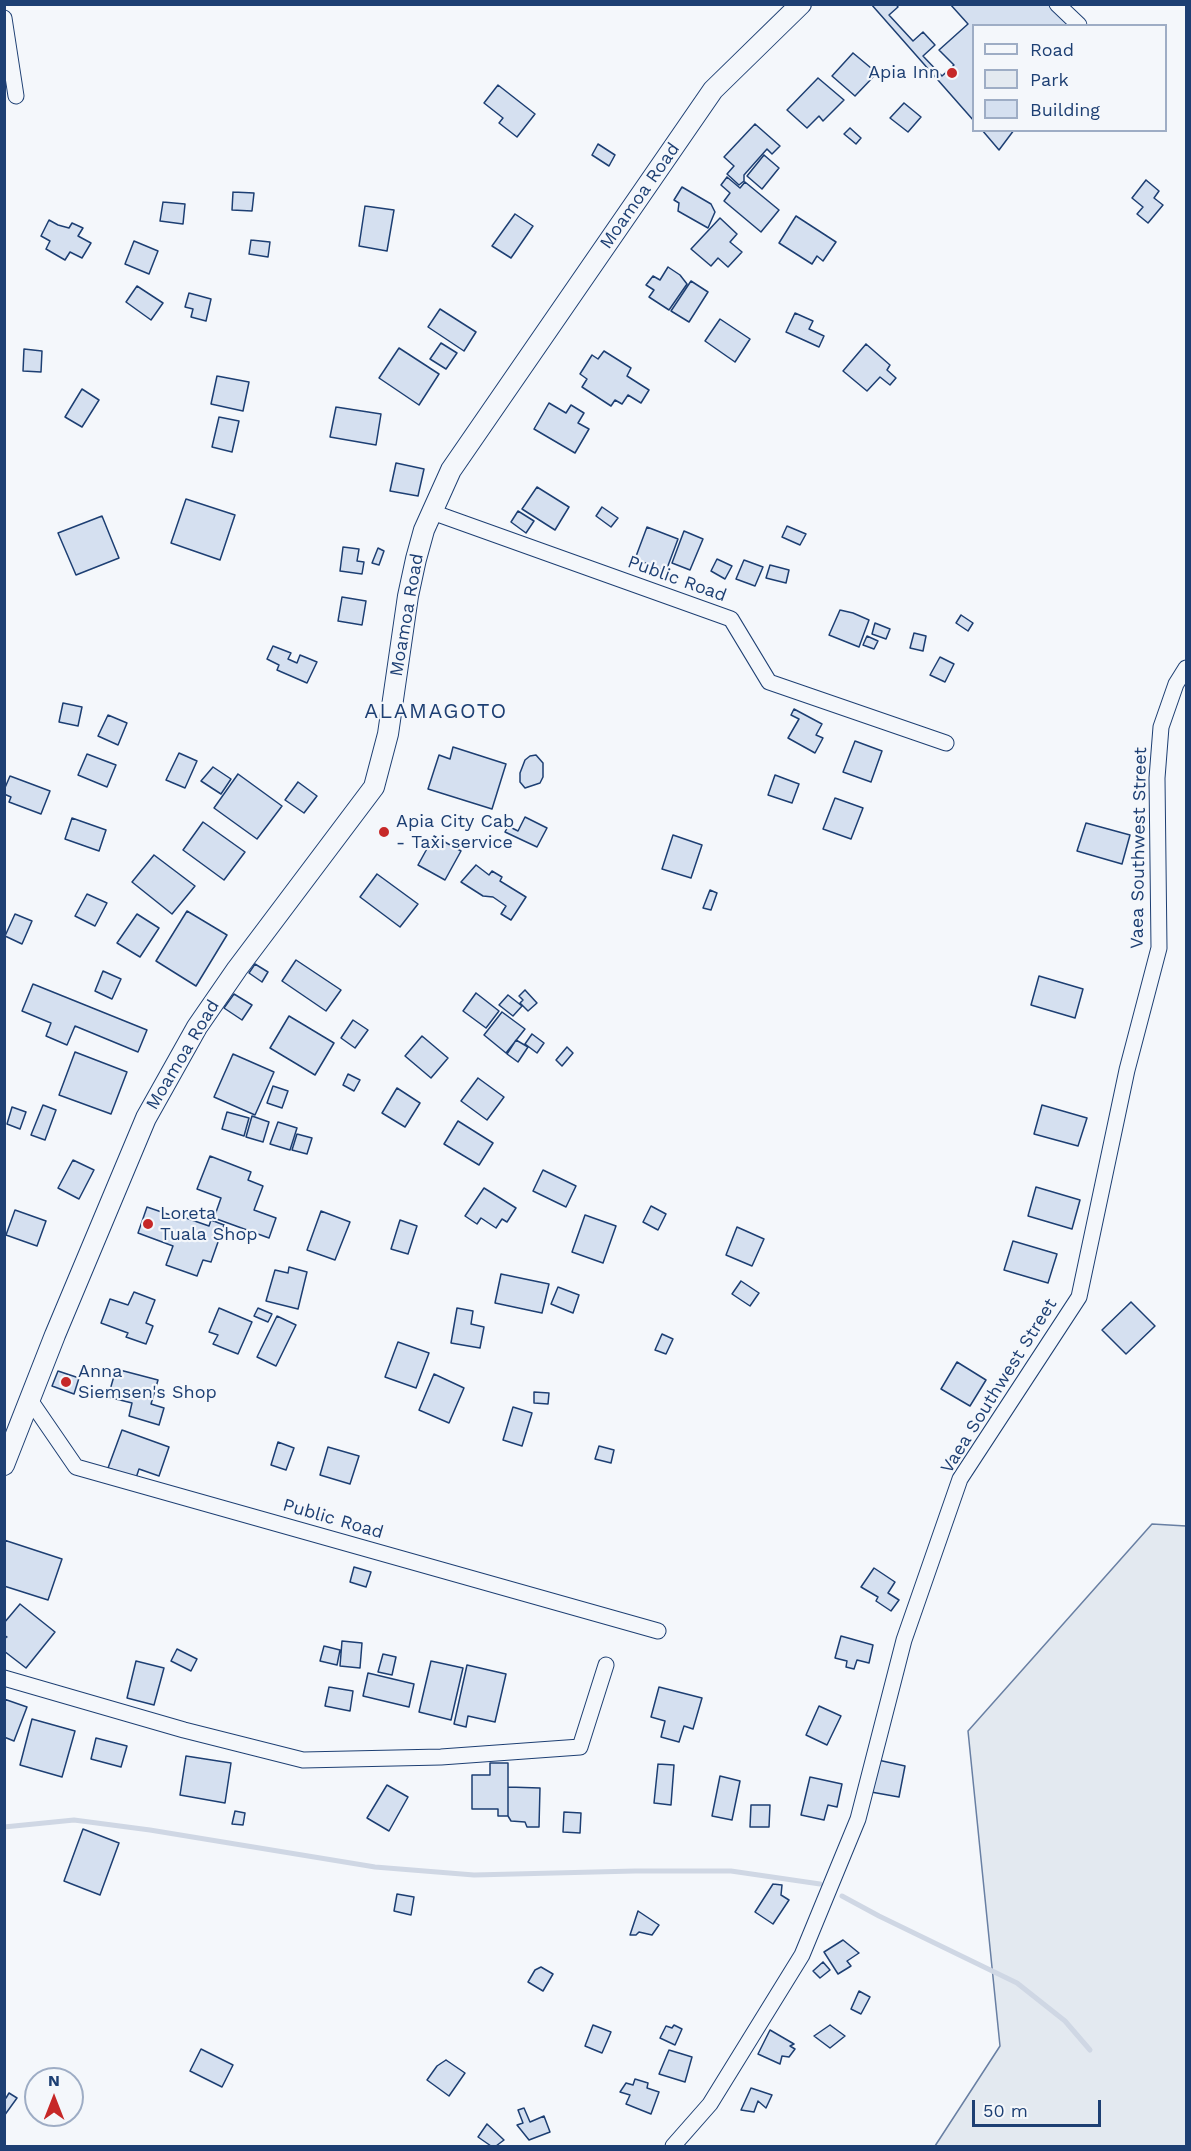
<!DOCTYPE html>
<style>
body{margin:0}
#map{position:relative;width:1191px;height:2151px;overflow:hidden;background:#f4f7fb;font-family:"Work Sans",sans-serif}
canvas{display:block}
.frame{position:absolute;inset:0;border:6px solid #1d3f73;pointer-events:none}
.legend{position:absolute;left:972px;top:24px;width:195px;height:108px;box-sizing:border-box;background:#f4f7fb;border:2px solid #9eadc5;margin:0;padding:8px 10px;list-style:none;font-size:18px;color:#1d3f73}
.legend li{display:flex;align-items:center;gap:12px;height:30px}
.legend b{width:30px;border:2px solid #9eadc5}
.north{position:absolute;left:24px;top:2067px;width:60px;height:60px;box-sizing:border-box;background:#f4f7fb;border:2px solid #9eadc5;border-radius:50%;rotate:0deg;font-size:16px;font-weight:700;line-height:24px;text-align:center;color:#1d3f73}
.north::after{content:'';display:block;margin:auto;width:21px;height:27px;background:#c62828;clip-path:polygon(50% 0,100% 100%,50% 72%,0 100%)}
.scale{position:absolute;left:972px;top:2100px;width:129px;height:27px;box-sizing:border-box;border:3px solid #1d3f73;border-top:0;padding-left:8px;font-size:18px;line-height:21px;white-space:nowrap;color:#1d3f73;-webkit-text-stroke:4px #f4f7fb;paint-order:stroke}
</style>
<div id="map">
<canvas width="1191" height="2151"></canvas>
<div class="frame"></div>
<ul class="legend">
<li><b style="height:8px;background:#f4f7fb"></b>Road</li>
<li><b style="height:16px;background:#e3e9f0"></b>Park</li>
<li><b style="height:16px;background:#d5e0f0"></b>Building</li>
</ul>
<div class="north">N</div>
<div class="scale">50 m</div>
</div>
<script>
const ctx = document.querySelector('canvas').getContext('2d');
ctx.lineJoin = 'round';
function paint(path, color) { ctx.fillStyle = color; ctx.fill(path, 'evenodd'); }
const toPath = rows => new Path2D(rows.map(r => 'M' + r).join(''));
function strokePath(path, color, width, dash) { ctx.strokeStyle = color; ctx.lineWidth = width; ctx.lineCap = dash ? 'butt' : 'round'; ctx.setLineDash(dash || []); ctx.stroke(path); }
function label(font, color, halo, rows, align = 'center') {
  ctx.font = font + ' "Work Sans",sans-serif'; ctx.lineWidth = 4.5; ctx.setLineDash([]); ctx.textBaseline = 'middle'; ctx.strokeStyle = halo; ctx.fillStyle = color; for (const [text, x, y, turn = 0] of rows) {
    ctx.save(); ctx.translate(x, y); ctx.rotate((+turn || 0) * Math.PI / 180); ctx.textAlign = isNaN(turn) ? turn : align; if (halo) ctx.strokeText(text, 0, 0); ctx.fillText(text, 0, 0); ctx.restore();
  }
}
const green = toPath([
 [1152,1524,1186,1526,1186,2146,935,2146,1000,2046,968,1731,1152,1524]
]);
paint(green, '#e3e9f0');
strokePath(green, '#687fa3', 1.5);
strokePath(toPath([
 [4,1827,74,1820,150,1830,375,1867,474,1875,635,1871,731,1871,820,1884],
 [842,1896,879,1916,1017,1983,1065,2021,1090,2050]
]), '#cfd7e4', 5);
const building = toPath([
 [871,4,1050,4,1073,26,974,26,974,121,871,4],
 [896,4,950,4,968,24,939,50,954,65,942,76,923,56,935,45,923,32,913,41,889,15,898,7,896,4],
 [853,53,877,73,855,96,832,76,853,53],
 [818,78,844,100,823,121,819,116,807,128,787,110,818,78],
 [498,85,535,114,517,137,499,123,503,118,484,103,498,85],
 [904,103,921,117,908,132,890,118,904,103],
 [755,124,780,146,772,154,767,149,744,175,744,181,739,185,727,174,734,166,724,157,755,124],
 [850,128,861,138,856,144,844,134,850,128],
 [982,130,1014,130,999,150,982,130],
 [598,144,615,155,609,166,592,155,598,144],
 [764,155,779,168,762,189,747,176,764,155],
 [727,177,740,188,745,182,779,210,761,232,724,201,730,193,721,185,727,177],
 [1146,180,1159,191,1154,198,1163,205,1148,223,1137,214,1143,207,1132,198,1146,180],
 [682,187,711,204,715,212,708,228,678,211,679,203,674,200,682,187],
 [233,192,254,193,252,211,232,210,233,192],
 [163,202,185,204,183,224,160,221,163,202],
 [365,206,394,210,387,251,359,246,365,206],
 [515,214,533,226,511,258,492,246,515,214],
 [796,216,836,242,823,261,817,256,812,264,779,243,796,216],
 [720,218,737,234,730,242,742,252,728,267,718,258,711,266,691,249,720,218],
 [49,220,58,225,69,228,72,223,83,228,78,236,91,243,82,258,70,252,65,260,46,249,50,241,41,236,49,220],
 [251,240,270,242,268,257,249,254,251,240],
 [134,241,158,251,149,274,125,264,134,241],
 [668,267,680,275,687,284,669,310,649,297,654,290,646,285,653,276,660,280,668,267],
 [691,281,708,292,689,322,671,311,691,281],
 [137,286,163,303,151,320,126,302,137,286],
 [189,293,211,299,206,321,191,317,193,309,185,307,189,293],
 [440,309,476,332,464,351,428,327,440,309],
 [795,313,813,321,809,329,824,336,819,347,786,332,795,313],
 [720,319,750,339,735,362,705,341,720,319],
 [441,343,457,353,446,369,430,359,441,343],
 [866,344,890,365,887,370,896,378,890,385,880,377,867,391,843,371,866,344],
 [399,348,439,374,419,405,379,378,399,348],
 [24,349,42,351,41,372,23,371,24,349],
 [604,351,631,368,627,376,649,390,641,403,628,395,622,404,615,400,611,406,582,387,587,379,580,374,592,355,598,359,604,351],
 [217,376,249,382,243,411,211,404,217,376],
 [82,389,99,400,82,427,65,417,82,389],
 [549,403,566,413,571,405,584,413,578,423,589,429,575,453,534,429,549,403],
 [336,407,381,414,376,445,330,437,336,407],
 [219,417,239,421,232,452,212,447,219,417],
 [396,463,424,469,418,496,390,491,396,463],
 [537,487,569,507,555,530,522,509,537,487],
 [186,499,235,515,220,560,171,543,186,499],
 [602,507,618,518,611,527,596,516,602,507],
 [518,511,534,521,526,533,511,522,518,511],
 [102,516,119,558,76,575,58,533,102,516],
 [787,526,806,534,800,545,782,537,787,526],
 [647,527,678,539,666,571,635,559,647,527],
 [684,531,703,539,690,570,672,563,684,531],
 [343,547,359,549,357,561,364,562,362,574,340,571,343,547],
 [378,548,384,551,379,565,372,563,378,548],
 [717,559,732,566,725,579,711,571,717,559],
 [744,560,763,567,755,586,736,579,744,560],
 [770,565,789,570,786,583,766,578,770,565],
 [342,597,366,601,362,625,338,621,342,597],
 [840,610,853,613,869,620,859,647,829,635,840,610],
 [961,615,973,623,968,631,956,623,961,615],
 [875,623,890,629,886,639,872,634,875,623],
 [914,633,926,636,923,651,910,648,914,633],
 [867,636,878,641,874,649,863,645,867,636],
 [273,646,291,653,288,659,297,663,300,655,317,662,307,683,277,670,279,665,267,659,273,646],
 [940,657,954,664,945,682,930,675,940,657],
 [63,703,82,707,78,726,59,722,63,703],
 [794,709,822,724,816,735,823,738,815,753,788,738,799,719,791,715,794,709],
 [108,715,127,723,118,745,98,736,108,715],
 [855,741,882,751,871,782,843,772,855,741],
 [453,747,506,764,492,809,428,789,439,755,450,759,453,747],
 [179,753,197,761,185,788,166,780,179,753],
 [87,754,116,765,107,787,78,775,87,754],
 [536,755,543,763,543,777,540,783,525,788,520,782,520,773,525,760,530,756,536,755],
 [213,767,231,779,221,794,201,781,213,767],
 [238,774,282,806,257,839,214,808,238,774],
 [775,775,799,784,792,803,768,795,775,775],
 [10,776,50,791,41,814,9,802,11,797,4,794,4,790,10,776],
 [298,782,317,796,304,813,285,800,298,782],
 [835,798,863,808,851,839,823,829,835,798],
 [525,817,547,828,537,847,505,832,508,826,518,831,525,817],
 [72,818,106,830,99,851,65,839,72,818],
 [203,822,245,852,224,880,183,850,203,822],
 [1086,823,1130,835,1122,864,1077,851,1086,823],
 [673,835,702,845,691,878,662,869,673,835],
 [434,836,461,851,445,880,418,865,434,836],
 [154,855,195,886,172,914,132,882,154,855],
 [476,865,489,875,492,871,502,877,500,881,526,897,511,920,501,914,506,906,493,897,483,896,461,882,476,865],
 [377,874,418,904,400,927,360,897,377,874],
 [710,890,717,893,711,910,703,908,710,890],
 [87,894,107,903,95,926,75,916,87,894],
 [187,911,227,935,196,986,156,961,187,911],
 [15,914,32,921,22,944,5,936,15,914],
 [137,914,159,928,140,957,117,943,137,914],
 [296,960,341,990,326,1011,282,981,296,960],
 [255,964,268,972,262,982,249,973,255,964],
 [103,971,121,979,112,999,95,991,103,971],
 [1039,976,1083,989,1075,1018,1031,1005,1039,976],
 [33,984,147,1030,138,1052,75,1026,67,1045,46,1036,51,1023,22,1011,33,984],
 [525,990,537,1003,528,1011,520,1003,523,1000,519,996,525,990],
 [476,993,499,1011,486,1028,463,1011,476,993],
 [234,994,252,1005,242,1020,224,1008,234,994],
 [508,995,522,1006,513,1016,499,1005,508,995],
 [502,1012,525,1029,506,1053,484,1035,502,1012],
 [289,1016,334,1043,315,1075,270,1048,289,1016],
 [353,1020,368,1030,355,1048,341,1038,353,1020],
 [532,1034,544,1043,537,1053,525,1044,532,1034],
 [422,1036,448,1058,431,1078,405,1056,422,1036],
 [516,1040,528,1047,518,1062,507,1054,516,1040],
 [567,1047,573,1053,562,1066,556,1060,567,1047],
 [75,1052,127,1072,111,1114,59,1095,75,1052],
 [233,1054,274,1072,255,1115,214,1097,233,1054],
 [348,1074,360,1080,354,1091,343,1085,348,1074],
 [478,1078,504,1097,487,1120,461,1101,478,1078],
 [273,1086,288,1091,282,1108,267,1103,273,1086],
 [397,1088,420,1103,405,1127,382,1113,397,1088],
 [43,1105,56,1110,45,1140,31,1135,43,1105],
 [1042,1105,1087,1118,1078,1146,1034,1134,1042,1105],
 [12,1107,26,1112,20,1129,7,1124,12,1107],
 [227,1112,249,1118,244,1136,222,1129,227,1112],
 [252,1116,269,1122,263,1142,246,1137,252,1116],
 [458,1121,493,1143,479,1165,444,1144,458,1121],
 [278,1122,297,1128,290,1150,270,1144,278,1122],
 [297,1134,312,1138,307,1154,292,1150,297,1134],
 [210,1156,251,1172,248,1180,263,1186,254,1210,276,1218,269,1238,214,1218,221,1198,197,1189,210,1156],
 [73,1160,94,1170,79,1199,58,1188,73,1160],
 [543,1170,576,1186,566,1207,533,1191,543,1170],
 [1036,1187,1080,1200,1072,1229,1028,1216,1036,1187],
 [484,1188,516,1208,507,1222,502,1219,496,1228,481,1218,477,1224,465,1216,484,1188],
 [651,1206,666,1214,658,1230,643,1222,651,1206],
 [147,1207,182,1219,183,1217,209,1226,211,1220,224,1225,211,1262,203,1260,197,1276,166,1265,173,1246,138,1233,147,1207],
 [15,1210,46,1221,37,1246,6,1235,15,1210],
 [321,1211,350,1222,335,1260,307,1250,321,1211],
 [585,1215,616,1226,603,1263,572,1252,585,1215],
 [400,1220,417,1226,408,1254,391,1249,400,1220],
 [737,1227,764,1239,752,1266,726,1255,737,1227],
 [1013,1241,1057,1254,1048,1283,1004,1270,1013,1241],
 [289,1267,307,1272,298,1309,266,1301,275,1270,288,1273,289,1267],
 [501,1274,549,1284,542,1313,495,1303,501,1274],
 [741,1281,759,1293,750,1306,732,1294,741,1281],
 [558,1287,579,1295,573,1313,551,1304,558,1287],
 [134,1292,155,1300,146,1323,153,1326,146,1344,126,1337,128,1333,101,1323,110,1299,128,1305,134,1292],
 [1131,1302,1155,1326,1126,1354,1102,1330,1131,1302],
 [219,1308,252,1322,238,1354,213,1344,218,1335,209,1332,219,1308],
 [258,1308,272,1314,268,1322,254,1316,258,1308],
 [457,1308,473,1311,471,1324,484,1327,480,1348,451,1343,457,1308],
 [277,1316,296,1325,276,1366,257,1357,277,1316],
 [662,1334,673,1339,666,1354,655,1350,662,1334],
 [398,1342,429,1353,416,1388,385,1377,398,1342],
 [957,1362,986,1380,970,1406,941,1389,957,1362],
 [116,1369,158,1380,151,1404,164,1408,159,1425,129,1416,132,1403,108,1397,116,1369],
 [58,1371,79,1378,74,1394,52,1386,58,1371],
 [434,1374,464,1388,449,1423,419,1410,434,1374],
 [534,1392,549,1393,548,1404,534,1403,534,1392],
 [513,1407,532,1413,522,1446,503,1440,513,1407],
 [122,1430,169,1447,159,1476,139,1469,136,1478,108,1468,122,1430],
 [278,1442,294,1448,286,1470,271,1465,278,1442],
 [599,1446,614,1450,611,1463,595,1459,599,1446],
 [328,1447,359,1456,350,1484,320,1475,328,1447],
 [4,1540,62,1559,48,1600,4,1586,4,1540],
 [354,1567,371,1572,366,1587,350,1582,354,1567],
 [874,1568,895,1582,888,1593,899,1600,891,1611,876,1601,878,1597,861,1587,874,1568],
 [20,1604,55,1632,26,1668,4,1651,4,1639,7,1637,4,1635,4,1623,20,1604],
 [841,1636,873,1645,869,1663,857,1660,854,1669,846,1667,847,1661,835,1658,841,1636],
 [342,1641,362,1643,360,1668,340,1666,342,1641],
 [324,1646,340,1650,337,1665,320,1661,324,1646],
 [177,1649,197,1659,191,1671,171,1661,177,1649],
 [383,1654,396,1657,392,1675,378,1672,383,1654],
 [136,1661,164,1668,154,1705,127,1698,136,1661],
 [431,1661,463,1668,451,1720,419,1712,431,1661],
 [467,1665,506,1674,495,1722,468,1716,466,1727,454,1724,467,1665],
 [368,1673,414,1684,409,1707,363,1696,368,1673],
 [329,1687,353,1691,350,1711,325,1706,329,1687],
 [659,1687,702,1698,693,1729,684,1726,679,1742,661,1737,665,1721,651,1717,659,1687],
 [4,1699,27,1707,14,1741,4,1737,4,1699],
 [819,1706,841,1716,827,1745,806,1735,819,1706],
 [32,1719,75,1731,62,1777,20,1765,32,1719],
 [96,1738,127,1746,121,1767,91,1759,96,1738],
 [186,1756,231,1763,225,1803,180,1795,186,1756],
 [878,1760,905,1766,899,1797,871,1792,878,1760],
 [490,1763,508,1763,508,1816,498,1816,498,1809,472,1809,472,1775,490,1775,490,1763],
 [658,1764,674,1765,671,1805,654,1803,658,1764],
 [720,1776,740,1781,732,1820,712,1816,720,1776],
 [810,1777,842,1784,837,1807,828,1805,824,1820,801,1815,810,1777],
 [387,1785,408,1797,389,1831,367,1818,387,1785],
 [508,1787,540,1788,539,1827,527,1827,525,1822,511,1821,508,1816,508,1787],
 [751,1805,770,1805,769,1827,750,1827,751,1805],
 [235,1811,245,1813,243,1825,232,1824,235,1811],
 [564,1812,581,1813,580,1833,563,1832,564,1812],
 [83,1829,119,1843,100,1895,64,1881,83,1829],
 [773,1884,782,1885,781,1895,789,1900,773,1924,755,1912,773,1884],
 [397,1894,414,1897,411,1915,394,1911,397,1894],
 [638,1911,659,1925,652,1935,639,1932,636,1935,630,1935,638,1911],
 [843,1940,859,1953,847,1961,851,1966,838,1974,824,1952,843,1940],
 [823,1962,830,1970,820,1978,813,1971,823,1962],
 [541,1967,553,1974,543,1991,528,1982,535,1970,541,1967],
 [859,1991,870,1997,861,2014,851,2009,859,1991],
 [593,2025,611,2032,602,2053,585,2046,593,2025],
 [674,2025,682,2029,675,2045,660,2038,666,2026,672,2028,674,2025],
 [830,2025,845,2036,830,2048,814,2036,830,2025],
 [770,2030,794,2044,790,2046,795,2049,789,2057,782,2056,780,2064,758,2054,770,2030],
 [201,2049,233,2065,222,2087,190,2071,201,2049],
 [669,2050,692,2057,685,2082,659,2074,669,2050],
 [446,2060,465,2073,449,2096,427,2080,437,2066,446,2060],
 [635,2079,648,2083,647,2088,659,2092,651,2114,626,2104,630,2095,620,2092,626,2083,633,2085,635,2079],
 [751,2088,772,2095,766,2108,758,2101,754,2112,741,2110,751,2088],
 [9,2093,17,2098,4,2116,4,2097,6,2098,9,2093],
 [524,2108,530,2122,544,2116,550,2132,529,2140,517,2125,523,2123,518,2110,524,2108],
 [487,2124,504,2140,496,2146,491,2146,478,2137,487,2124]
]);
paint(building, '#d5e0f0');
strokePath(building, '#1d3f73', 1.5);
const minor = toPath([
 [1057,4,1079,25],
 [4,18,16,96],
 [432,512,731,619,769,682,946,743],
 [30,1400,76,1467,658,1631],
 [4,1678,184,1730,303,1760,441,1757,580,1747,606,1665],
 [673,2146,710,2104,802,1955,858,1819,904,1640,960,1479,1079,1297,1127,1070,1159,948,1157,778,1161,727,1176,684,1186,668]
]);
const tertiary = toPath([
 [4,1465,55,1335,146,1118,197,1027,237,969,374,787,388,734,408,596,416,559,424,530,451,470,713,90,801,4]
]);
strokePath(minor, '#1d3f73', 17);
strokePath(tertiary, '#1d3f73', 22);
strokePath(minor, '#f4f7fb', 15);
strokePath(tertiary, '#f4f7fb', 20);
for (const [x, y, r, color] of [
 [952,73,6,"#c62828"],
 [384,832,6,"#c62828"],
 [148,1224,6,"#c62828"],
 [66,1382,6,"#c62828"]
]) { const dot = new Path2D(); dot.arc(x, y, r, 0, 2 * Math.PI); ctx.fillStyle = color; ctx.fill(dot); strokePath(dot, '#f4f7fb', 2); }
label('18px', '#1d3f73', '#f4f7fb', [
 ["Apia Inn",940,73,"right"],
 ["Apia City Cab",396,822],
 ["- Taxi service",396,843],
 ["Loreta",160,1214],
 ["Tuala Shop",160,1235],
 ["Anna",78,1372],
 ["Siemsen's Shop",78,1393]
], 'left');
label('18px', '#1d3f73', '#f4f7fb', [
 ["Moamoa Road",640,196,-55],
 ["Public Road",677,579,20],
 ["Moamoa Road",407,615,-80],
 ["Vaea Southwest Street",1139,848,-89],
 ["Moamoa Road",183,1055,-59],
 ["Vaea Southwest Street",999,1386,-58],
 ["Public Road",333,1519,16]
]);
ctx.letterSpacing = '1.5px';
label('21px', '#1d3f73', '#f4f7fb', [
 ["ALAMAGOTO",436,712]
]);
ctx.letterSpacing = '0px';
</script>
